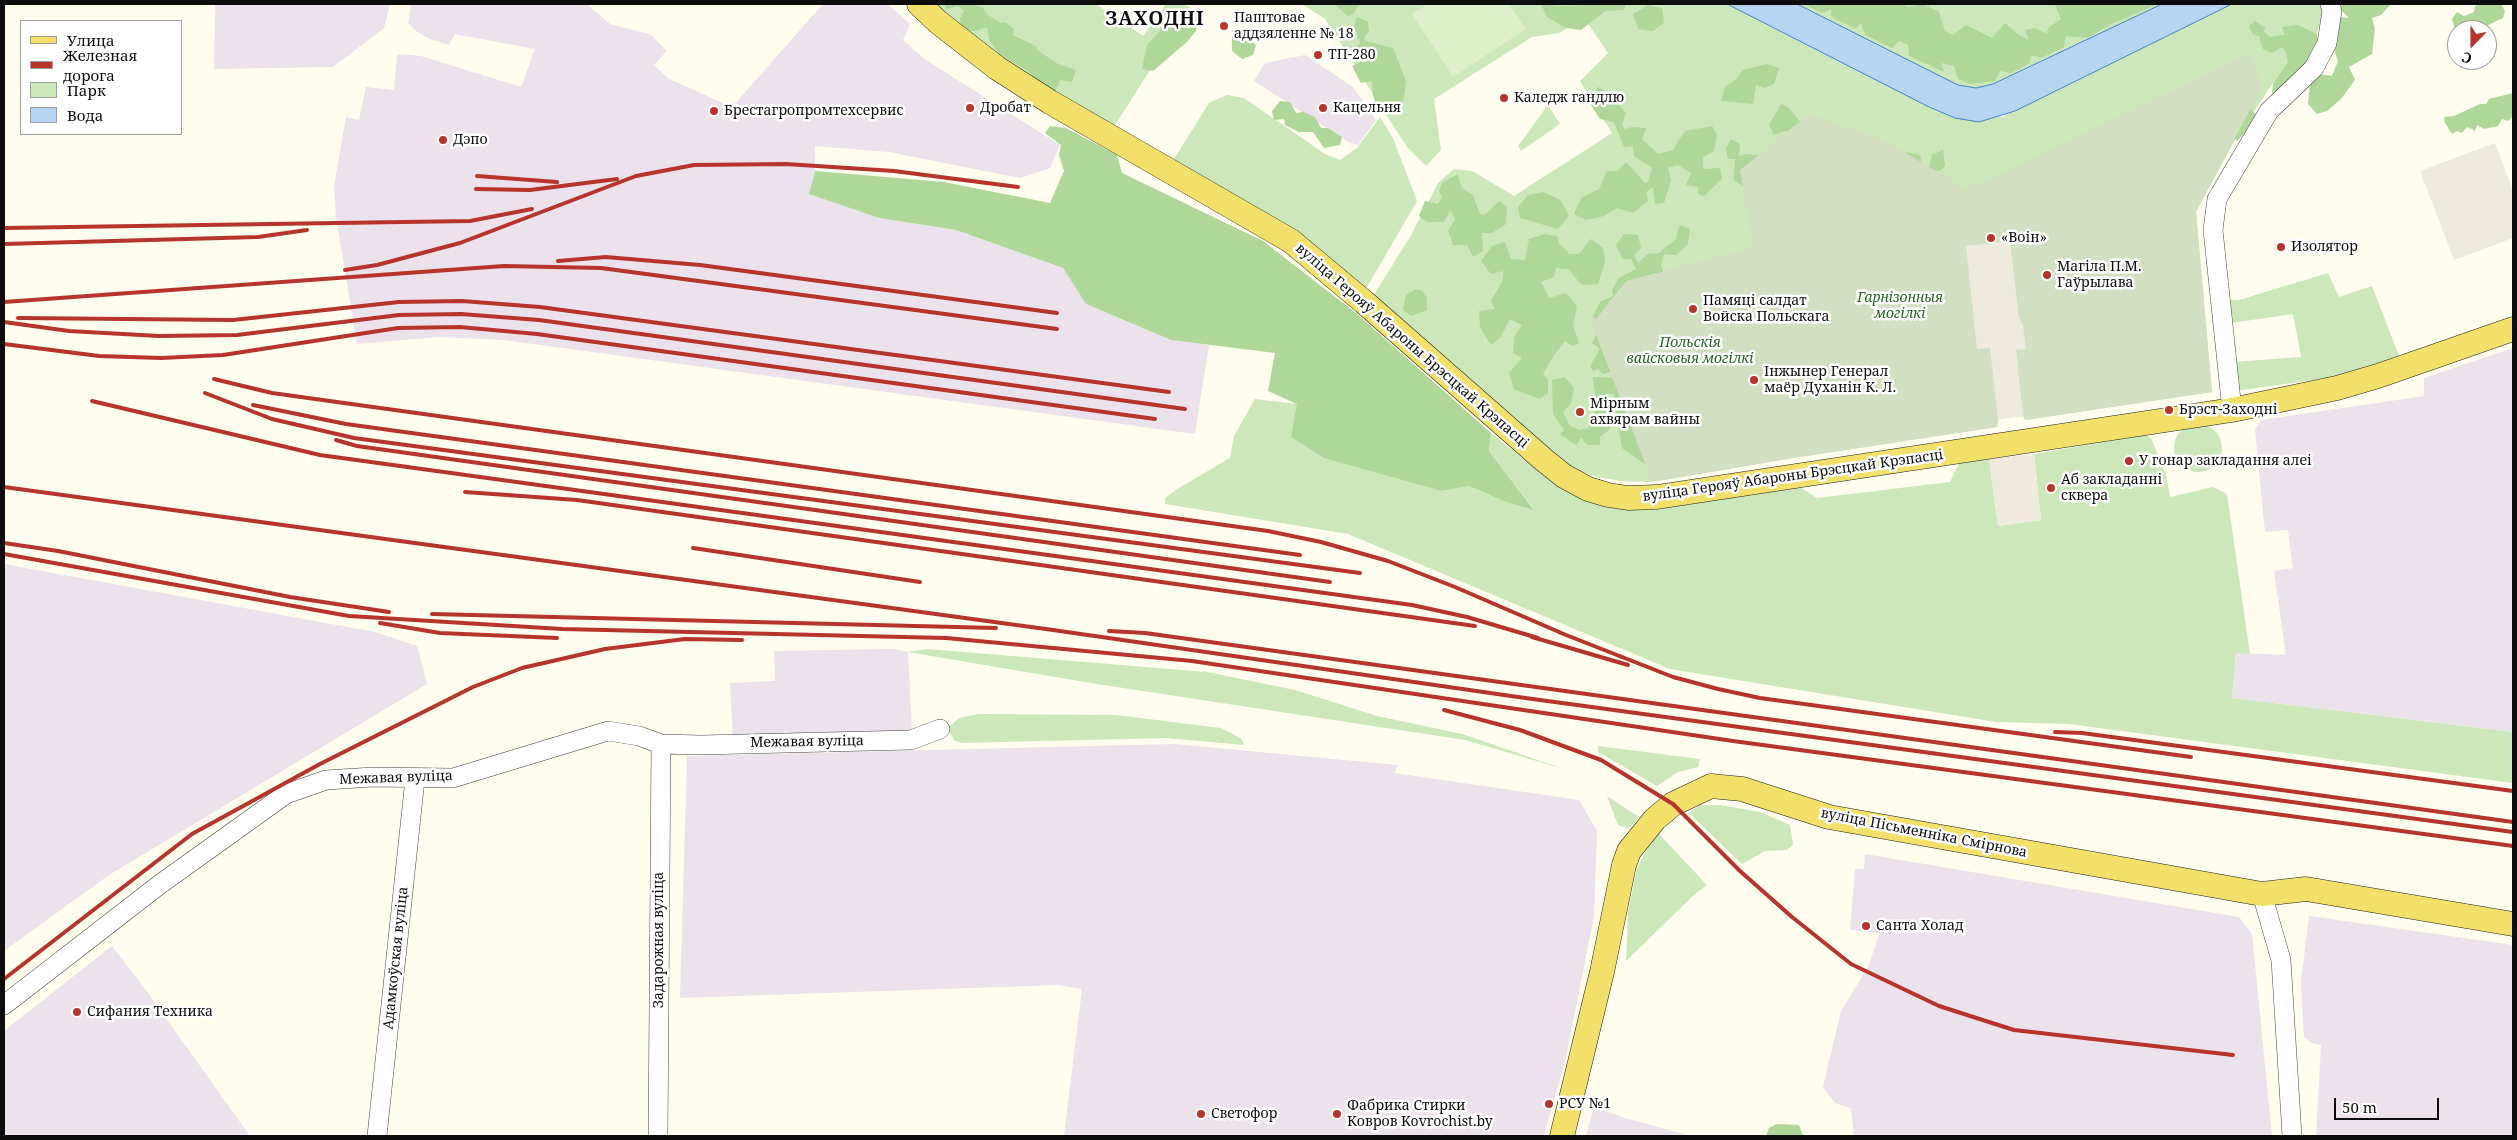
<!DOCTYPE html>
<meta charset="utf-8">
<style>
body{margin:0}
#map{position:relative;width:2517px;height:1140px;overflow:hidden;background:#fefdee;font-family:"Noto Serif",serif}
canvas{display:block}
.frame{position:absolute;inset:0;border:5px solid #0d0d0d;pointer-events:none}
.legend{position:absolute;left:20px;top:20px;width:162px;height:115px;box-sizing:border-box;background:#fff;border:1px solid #9e9e9e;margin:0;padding:6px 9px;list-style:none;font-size:15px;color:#0d0d0d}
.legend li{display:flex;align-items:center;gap:10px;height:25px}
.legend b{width:25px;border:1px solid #9e9e9e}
.north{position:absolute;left:2447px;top:20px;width:50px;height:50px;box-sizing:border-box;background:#fff;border:1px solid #9e9e9e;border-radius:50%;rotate:202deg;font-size:14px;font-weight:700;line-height:20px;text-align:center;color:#0d0d0d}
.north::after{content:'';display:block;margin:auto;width:18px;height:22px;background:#b7342c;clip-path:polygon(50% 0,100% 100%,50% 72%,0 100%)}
.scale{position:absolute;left:2334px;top:1098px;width:105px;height:22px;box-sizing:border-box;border:2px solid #0d0d0d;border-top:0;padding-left:6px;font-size:15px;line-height:18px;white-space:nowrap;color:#0d0d0d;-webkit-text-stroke:4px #fff;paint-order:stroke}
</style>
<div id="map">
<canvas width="2517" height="1140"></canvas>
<div class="frame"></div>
<ul class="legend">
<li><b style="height:6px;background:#f2e06a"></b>Улица</li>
<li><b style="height:6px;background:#b7342c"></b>Железная дорога</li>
<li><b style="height:14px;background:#cce7b9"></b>Парк</li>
<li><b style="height:14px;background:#b5d5f3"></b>Вода</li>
</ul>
<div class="north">С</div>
<div class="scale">50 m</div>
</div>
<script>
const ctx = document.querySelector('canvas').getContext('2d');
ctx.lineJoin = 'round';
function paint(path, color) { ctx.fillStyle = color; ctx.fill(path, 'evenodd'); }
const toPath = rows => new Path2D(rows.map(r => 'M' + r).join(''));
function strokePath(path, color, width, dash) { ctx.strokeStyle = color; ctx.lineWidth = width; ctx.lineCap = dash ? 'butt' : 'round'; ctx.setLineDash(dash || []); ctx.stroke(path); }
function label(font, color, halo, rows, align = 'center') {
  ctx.font = font + ' "Noto Serif",serif'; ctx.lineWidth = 5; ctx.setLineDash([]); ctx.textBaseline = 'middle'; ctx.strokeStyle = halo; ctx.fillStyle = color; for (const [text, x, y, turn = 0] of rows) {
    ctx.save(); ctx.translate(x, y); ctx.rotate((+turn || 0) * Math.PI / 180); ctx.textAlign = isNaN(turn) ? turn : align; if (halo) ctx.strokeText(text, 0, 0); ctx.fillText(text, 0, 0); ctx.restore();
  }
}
paint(toPath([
 [215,4,390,4,384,28,333,67,214,69],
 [411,4,587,4,610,24,650,34,667,51,654,65,669,79,732,107,823,4,888,4,910,24,903,40,926,60,1060,145,1050,168,1020,178,889,152,815,146,815,171,810,194,879,218,956,230,1063,268,1086,304,1171,340,1209,345,1195,434,504,340,438,337,357,344,336,217,334,186,346,117,359,120,366,87,394,90,397,54,421,56,521,87,535,49,455,34,449,45,430,39,417,32,408,23],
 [1305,55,1353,87,1376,120,1358,145,1350,143,1254,81,1265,63],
 [2513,348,2513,732,2232,698,2236,653,2286,655,2274,571,2293,568,2288,530,2265,532,2255,430,2261,420,2424,396,2424,378],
 [4,564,375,632,417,646,427,684,109,875,4,951],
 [893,649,908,652,912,732,733,739,730,683,775,681,774,651],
 [1174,744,1397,765,1395,773,1579,800,1597,831,1594,916,1565,1061,1544,1136,1064,1136,1082,989,1058,985,680,998,687,756],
 [1865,854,2239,917,2252,934,2272,1136,1854,1136,1851,1108,1835,1103,1823,1087,1841,1011,1868,967,1880,933,1850,930,1855,869,1864,869],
 [2309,916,2513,945,2513,1136,2316,1136,2321,1045,2312,1043,2304,1037,2301,982],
 [112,946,143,986,250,1136,4,1136,4,1031],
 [1594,1107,1625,1118,1691,1136,1586,1136]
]), '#ebe2eb');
paint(toPath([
 [930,4,1096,4,1143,36,1166,4,1181,4,1190,7,1112,130,1032,82],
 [1302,4,1727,4,1929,107,2002,117,2232,4,2321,4,2323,15,2310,52,2272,84,2232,145,2196,212,2212,392,2025,420,2010,241,1997,427,1793,458,1652,482,1621,481,1592,476,1554,459,1370,301,1410,237,1438,183,1454,169,1472,171,1514,196,1612,133,1580,81,1608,53,1584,18,1559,33,1532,37,1434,99,1441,150,1426,166,1407,147,1325,19],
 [1797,4,2162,4,1993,84,1976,88,1958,85],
 [1227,95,1244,98,1325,154,1340,160,1357,148,1380,117,1393,138,1417,201,1363,294,1179,167,1174,159,1209,103],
 [1548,105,1560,124,1521,151,1518,146],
 [2328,273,2339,297,2372,286,2399,356,2333,377,2236,391,2233,362,2301,357,2293,314,2231,323,2229,300,2239,300],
 [1255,399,1297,404,1442,491,1469,486,1506,502,1534,509,1489,451,1491,433,1537,470,1582,496,1792,482,1817,498,1950,482,1959,463,1989,459,1998,526,2041,520,2034,454,2145,435,2151,438,2166,475,2170,497,2213,487,2227,494,2250,654,2236,653,2232,698,2513,732,2513,783,2069,724,1996,722,1670,669,1348,534,1165,504,1165,498,1177,489,1230,458,1234,436],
 '2174 448a24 24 0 1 1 48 0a24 24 0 1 1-48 0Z',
 [927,649,1207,672,1295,690,1377,716,1462,734,1564,769,1465,740,1097,684,908,652],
 [979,714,1116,715,1221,728,1242,739,1244,745,1166,738,961,743,954,740,948,728,959,718],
 [1598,746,1700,759,1698,767,1678,772,1657,786,1598,752],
 [1607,796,1639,817,1634,824,1627,828,1618,825],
 [1700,805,1720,805,1760,812,1790,825,1793,844,1787,850,1765,851,1742,864,1689,813],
 [1659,834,1707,885,1696,893,1626,961,1628,912,1637,868,1647,849]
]), '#cce7b9');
paint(toPath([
 [945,4,969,4,982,7,988,15,1001,23,1005,22,1014,29,1013,35,1036,46,1037,50,1058,64,1076,70,1072,82,1060,80,1055,91,1036,79,1027,70,999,54,989,39,987,27,974,31,962,30,960,19,964,10,958,6,946,9],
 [1334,4,1359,4,1354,13,1348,16],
 [1541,4,1559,6,1626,4,1624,10,1605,11,1581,30,1566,28,1547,17],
 [1803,4,1902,4,1908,7,1923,4,1939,12,1945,31,1953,35,1966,25,1992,38,2005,23,2019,35,2029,40,2025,30,2035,28,2047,34,2048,28,2061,19,2055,5,2058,4,2158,4,2111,24,2088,38,2066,36,2064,47,2041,58,2031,55,2030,63,2011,73,2000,71,1995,81,1970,84,1958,79,1954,66,1941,63,1944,72,1909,56,1908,45,1899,41,1892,48,1865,35,1861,23,1856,29,1831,17,1831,9,1823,13],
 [2339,4,2391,4,2381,15,2372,18,2375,29,2372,54,2349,67,2355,80,2341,99,2327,111,2317,114,2308,104,2310,84,2319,74,2332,76,2338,61,2333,46,2339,17,2349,18,2339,8],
 [2480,4,2501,4,2505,11,2503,18,2486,26,2483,23,2478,30,2457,30,2457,36,2452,19,2457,12,2464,16,2474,12,2475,6],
 [1648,5,1662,8,1664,23,1653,31,1638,29,1633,14],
 [1185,11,1197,17,1196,31,1187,42,1153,71,1142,69,1147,45,1168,22],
 [1357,17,1368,22,1369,32,1364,38,1366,41,1393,48,1406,81,1403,103,1389,115,1378,110,1373,95,1372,81,1361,83,1352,66,1363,61,1353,50,1360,43,1354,26],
 [2255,21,2266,28,2263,31,2270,37,2285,35,2282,27,2298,25,2317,34,2319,47,2309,67,2277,96,2272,93,2273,84,2288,62,2285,50,2282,47,2272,53,2263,49,2259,36,2253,35,2249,26],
 [1243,32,1256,45,1253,55,1242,59,1232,51,1232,37],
 [1767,64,1779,68,1774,84,1765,88,1756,85,1753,104,1721,101,1725,87,1735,80,1743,70],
 [1598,87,1609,92,1626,113,1622,125,1625,129,1632,127,1646,128,1642,139,1658,154,1673,150,1685,131,1712,126,1717,134,1714,151,1703,157,1703,169,1720,168,1722,179,1704,196,1698,194,1698,187,1686,185,1691,173,1678,165,1668,168,1671,180,1664,203,1655,204,1653,187,1646,192,1648,201,1633,213,1617,208,1604,216,1586,220,1574,214,1581,198,1599,189,1607,171,1618,171,1626,162,1645,183,1648,182,1652,168,1634,156,1633,146,1624,147,1614,122,1600,119,1589,102],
 [2513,93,2513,116,2508,121,2502,119,2498,126,2484,129,2477,125,2475,131,2467,127,2462,133,2457,131,2452,134,2445,123,2444,117,2454,116,2480,104,2486,104,2489,99],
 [1280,101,1290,102,1296,113,1303,112,1315,117,1321,128,1328,128,1342,137,1340,145,1324,148,1313,132,1299,132,1285,125,1284,119,1274,120,1272,111],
 [1781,104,1789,108,1801,123,1795,135,1785,131,1774,135,1769,125],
 [2238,107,2251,109,2257,116,2250,128,2237,141,2228,131],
 [1050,126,1066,128,1117,155,1122,173,1263,241,1356,313,1491,433,1489,451,1534,510,1506,502,1469,486,1442,491,1324,458,1291,437,1297,404,1268,391,1275,353,1171,340,1086,304,1063,268,956,230,879,218,809,194,815,171,944,182,1050,203,1064,171,1059,155,1061,145,1045,133],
 [1731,139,1740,144,1739,156,1745,154,1769,156,1748,190,1734,180,1735,159,1728,159,1726,148],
 [1943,150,1945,165,1942,170,1918,175,1899,183,1887,169,1893,158,1906,152,1920,155,1923,171,1928,171,1932,155],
 [1458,174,1461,187,1473,195,1480,214,1485,215,1499,201,1507,207,1506,224,1492,233,1482,233,1483,251,1473,257,1467,245,1453,245,1448,231,1455,219,1450,210,1444,222,1427,222,1419,216,1425,201,1438,204,1442,197,1439,191,1442,183],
 [1544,192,1560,200,1569,215,1558,229,1520,218,1518,207,1528,195],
 [1679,225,1690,229,1688,244,1676,255,1664,254,1661,265,1666,279,1613,371,1603,374,1598,369,1593,371,1590,366,1600,349,1592,343,1601,325,1593,316,1600,302,1613,296,1612,290,1619,278,1636,269,1631,259,1623,259,1616,245,1624,234,1638,235,1641,248,1634,255,1638,263,1648,254,1659,253,1676,239],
 [1545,234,1557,236,1559,243,1569,254,1579,254,1591,239,1603,248,1605,262,1598,284,1582,285,1568,269,1556,268,1554,277,1541,282,1549,298,1566,293,1577,306,1573,325,1579,343,1573,346,1565,341,1552,358,1543,374,1548,379,1548,394,1539,399,1514,389,1509,373,1522,358,1513,353,1514,337,1522,325,1510,319,1500,338,1491,345,1480,327,1479,311,1495,309,1491,301,1503,280,1503,271,1491,274,1481,261,1492,246,1505,242,1511,259,1525,260,1529,239],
 [1416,289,1422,291,1427,298,1427,310,1411,316,1403,310,1406,295],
 [1565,377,1574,388,1571,403,1563,412,1570,426,1580,430,1588,428,1597,408,1593,377,1618,378,1650,465,1643,463,1622,448,1613,394,1606,394,1614,415,1609,430,1600,437,1600,445,1588,445,1581,438,1576,445,1560,434,1564,430,1553,414,1552,380],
 [1777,1124,1799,1125,1803,1136,1766,1136,1769,1128]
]), '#aed799');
paint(toPath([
 [2251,53,2262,87,2196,212,2212,392,2025,420,2023,416,1998,419,1997,427,1793,458,1652,482,1592,324,1626,281,1753,248,1740,170,1809,114,1887,142,1967,189]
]), '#d2dfc0');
paint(toPath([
 [1428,4,1509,4,1526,29,1453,77,1412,14]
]), '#deefcb');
paint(toPath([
 [2495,143,2513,191,2513,238,2454,260,2420,171],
 [2010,241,2019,318,2023,325,2026,349,2016,350,2023,416,1998,419,1990,348,1977,349,1966,246],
 [2034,454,2041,520,1998,526,1989,459]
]), '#eeebdd');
const water = toPath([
 [1727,4,1797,4,1958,85,1976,88,1993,84,2162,4,2232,4,2015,111,1979,122,1955,118,1929,107,1727,4]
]);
paint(water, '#b5d5f3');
strokePath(water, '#3f82c7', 1);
const minor = toPath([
 [2232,410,2213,230,2217,199,2269,111,2314,68,2327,43,2332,11,2330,4],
 [2262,894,2281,960,2292,1136],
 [4,1005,159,885,286,794,326,780,373,777,453,778,608,731,639,736,661,744,701,745,911,740,940,729],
 [377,1136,415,779],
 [658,1136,661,744]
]);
const major = toPath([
 [919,4,938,22,997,68,1050,102,1291,241,1364,302,1544,460,1564,476,1588,489,1608,495,1628,498,1657,497,2232,410,2337,388,2378,376,2513,329],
 [1562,1136,1602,972,1624,865,1629,851,1655,819,1673,804,1711,786,1742,789,1829,817,2262,894,2306,889,2513,924]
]);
strokePath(minor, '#404040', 20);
strokePath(major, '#1e1e1e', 25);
strokePath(minor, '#fff', 19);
strokePath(major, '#f2e06a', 24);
strokePath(toPath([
 [477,176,557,182],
 [476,189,530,190,617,179],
 [4,228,470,221,532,209],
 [4,244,258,237,307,230],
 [558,261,606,257,700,265,1057,313],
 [345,270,377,265,460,243,636,176,694,165,786,164,894,171,1018,187],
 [4,302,504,266,601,268,1057,329],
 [18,318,233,320,399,302,462,301,540,307,1169,392],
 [4,322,69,331,159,336,237,335,399,315,461,314,539,320,1185,409],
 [4,344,99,356,161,358,223,355,398,328,460,327,537,334,1155,419],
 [214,379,272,393,1268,531,1321,542,1388,561,1455,587,1566,635,1673,677,1718,689,1760,698,2191,757],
 [205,393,272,419,354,438,1360,573],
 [92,401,320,455,1412,605,1467,617,1538,638],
 [253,405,346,424,1300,555],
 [336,440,357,446,1330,582],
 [4,487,1053,630,1518,697,2513,832],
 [465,492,577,500,1475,626],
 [4,543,58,551,290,597,389,612],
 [693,548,920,582],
 [4,554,349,616,562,629,946,638,1192,661,1733,741,2513,846],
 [432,614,996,628],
 [380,623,440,633,557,638],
 [1109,631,1145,633,2513,822],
 [1532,637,1628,665],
 [1444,710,1520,730,1601,760,1673,804,1740,871,1792,917,1851,964,1939,1006,2014,1030,2233,1055],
 [2055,732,2082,733,2513,791],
 [4,979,192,834,320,764,473,687,522,668,605,649,685,639,742,640]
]), '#b7342c', 4);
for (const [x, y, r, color] of [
 [1224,26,5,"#b7342c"],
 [1318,55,5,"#b7342c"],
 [1504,98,5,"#b7342c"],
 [970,108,5,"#b7342c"],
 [1323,108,5,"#b7342c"],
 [714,111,5,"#b7342c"],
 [443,140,5,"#b7342c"],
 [1991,238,5,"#b7342c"],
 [2281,247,5,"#b7342c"],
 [2047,275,5,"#b7342c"],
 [1693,309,5,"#b7342c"],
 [1754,380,5,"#b7342c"],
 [2169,410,5,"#b7342c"],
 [1580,412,5,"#b7342c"],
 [2129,461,5,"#b7342c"],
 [2051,488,5,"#b7342c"],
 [1866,926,5,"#b7342c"],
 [77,1012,5,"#b7342c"],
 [1549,1104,5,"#b7342c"],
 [1201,1114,5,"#b7342c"],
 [1337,1114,5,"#b7342c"]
]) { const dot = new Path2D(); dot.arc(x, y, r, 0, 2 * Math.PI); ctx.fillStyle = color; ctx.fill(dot); strokePath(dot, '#fff', 2); }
label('14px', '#0d0d0d', '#fff', [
 ["Паштовае",1234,18],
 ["аддзяленне № 18",1234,34],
 ["ТП-280",1328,55],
 ["Каледж гандлю",1514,98],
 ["Дробат",980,108],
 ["Кацельня",1333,108],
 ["Брестагропромтехсервис",724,111],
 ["Дэпо",453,140],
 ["«Воін»",2001,238],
 ["Изолятор",2291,247],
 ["Магіла П.М.",2057,267],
 ["Гаўрылава",2057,283],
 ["Памяці салдат",1703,301],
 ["Войска Польскага",1703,317],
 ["Інжынер Генерал",1764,372],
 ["маёр Духанін К. Л.",1764,388],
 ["Мірным",1590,404],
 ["ахвярам вайны",1590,420],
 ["Брэст-Заходні",2179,410],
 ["У гонар закладання алеі",2139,461],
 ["Аб закладанні",2061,480],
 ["сквера",2061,496],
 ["Санта Холад",1876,926],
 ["Сифания Техника",87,1012],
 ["РСУ №1",1559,1104],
 ["Фабрика Стирки",1347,1106],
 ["Ковров Kovrochist.by",1347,1122],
 ["Светофор",1211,1114]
], 'left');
label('italic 14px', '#276220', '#fff', [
 ["Гарнізонныя",1900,298],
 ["могілкі",1900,314],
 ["Польскія",1690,343],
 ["вайсковыя могілкі",1690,359]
]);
label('14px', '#0d0d0d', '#fff', [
 ["вуліца Герояў Абароны Брэсцкай Крэпасці",1412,346,41],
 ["вуліца Герояў Абароны Брэсцкай Крэпасці",1793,476,-8],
 ["Межавая вуліца",807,742,-1],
 ["Межавая вуліца",396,778,-2],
 ["вуліца Пісьменніка Смірнова",1924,833,11],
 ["Задарожная вуліца",659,940,-90],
 ["Адамкоўская вуліца",396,958,-84]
]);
ctx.letterSpacing = '1px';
label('bold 19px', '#0d0d0d', '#fff', [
 ["ЗАХОДНІ",1155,20]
]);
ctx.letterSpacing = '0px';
</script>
